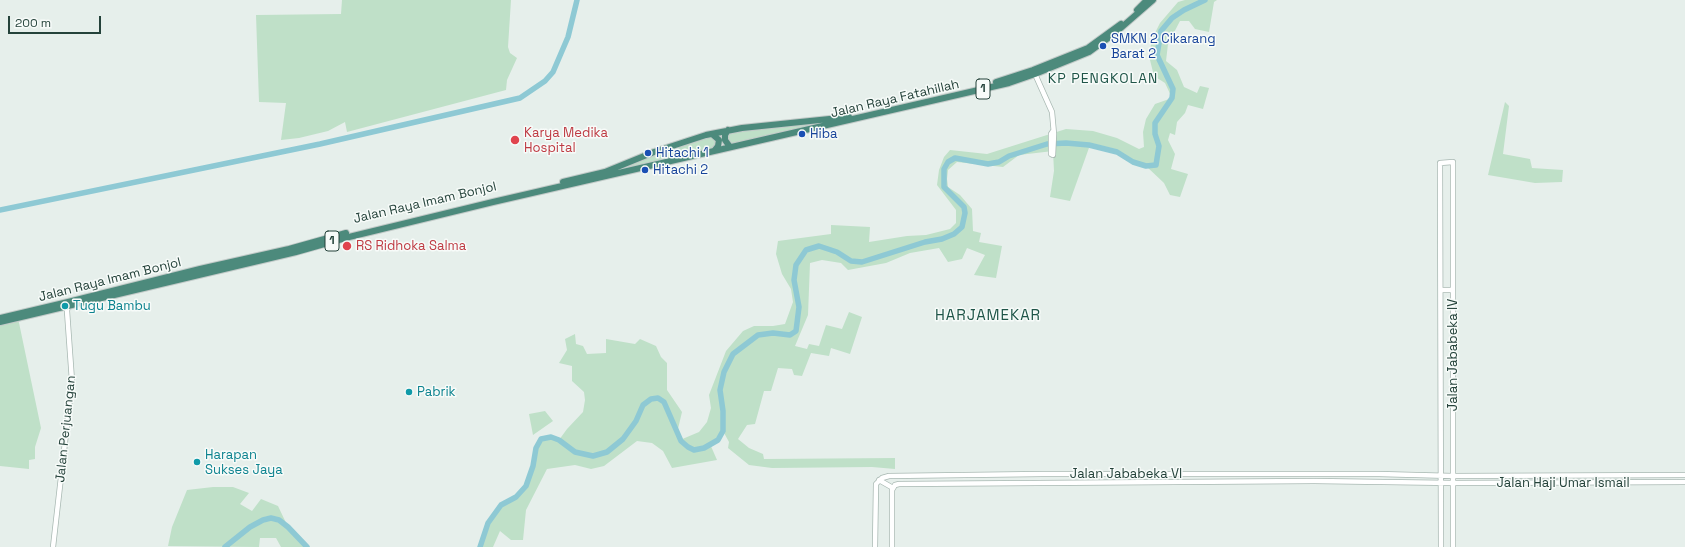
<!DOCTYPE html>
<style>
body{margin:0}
#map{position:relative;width:1685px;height:547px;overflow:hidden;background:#e6efeb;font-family:"Space Grotesk",sans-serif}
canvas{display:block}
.scale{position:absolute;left:8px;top:16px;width:93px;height:18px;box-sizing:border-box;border:2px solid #24423a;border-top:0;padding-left:5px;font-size:12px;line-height:14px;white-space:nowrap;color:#24423a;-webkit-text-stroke:3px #f7fbf9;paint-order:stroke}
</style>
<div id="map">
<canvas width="1685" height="547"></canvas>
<div class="scale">200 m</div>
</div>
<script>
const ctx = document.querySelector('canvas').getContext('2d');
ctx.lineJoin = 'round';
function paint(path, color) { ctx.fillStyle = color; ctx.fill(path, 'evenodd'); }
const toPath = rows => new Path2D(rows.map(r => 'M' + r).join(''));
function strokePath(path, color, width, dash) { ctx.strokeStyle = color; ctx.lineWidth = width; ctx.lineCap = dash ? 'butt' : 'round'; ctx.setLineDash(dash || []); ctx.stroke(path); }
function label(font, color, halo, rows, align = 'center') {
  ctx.font = font + ' "Space Grotesk",sans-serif'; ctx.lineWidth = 3; ctx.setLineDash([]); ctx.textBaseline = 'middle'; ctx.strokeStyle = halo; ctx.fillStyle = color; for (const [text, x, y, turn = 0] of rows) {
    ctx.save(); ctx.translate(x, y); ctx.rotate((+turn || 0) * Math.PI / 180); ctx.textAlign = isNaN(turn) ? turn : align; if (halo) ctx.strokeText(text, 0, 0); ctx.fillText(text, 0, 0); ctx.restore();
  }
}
paint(toPath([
 [342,0,511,0,508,47,510,53,517,58,507,80,506,90,347,132,345,122,328,131,299,138,281,140,286,103,259,102,256,15,341,14],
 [1185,0,1217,0,1214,2,1209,32,1195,29,1189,21,1180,21,1168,44,1166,61,1177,70,1184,87,1197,93,1200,86,1209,88,1203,109,1188,105,1185,113,1177,122,1175,135,1170,133,1168,140,1175,154,1171,169,1188,174,1180,197,1170,195,1164,183,1146,166,1133,161,1117,152,1090,145,1070,201,1050,197,1054,171,1053,151,1019,155,1003,167,957,162,948,170,947,179,948,187,960,195,972,209,973,231,981,233,979,242,1002,246,996,278,974,275,985,255,967,248,962,259,948,262,939,248,910,253,886,263,848,270,841,263,822,260,810,263,808,315,795,346,807,349,809,344,819,346,826,325,842,329,849,312,862,317,850,354,831,348,829,356,811,353,802,376,794,375,792,369,778,368,771,391,764,391,755,424,747,425,738,439,749,448,763,454,764,459,895,458,895,469,872,467,772,468,749,465,728,448,729,442,723,431,718,440,710,444,717,460,672,468,663,451,652,443,637,441,604,466,591,469,575,465,547,469,526,510,523,540,511,540,500,531,493,547,480,547,488,523,501,505,516,497,526,486,533,466,536,448,541,439,551,437,559,440,567,429,583,412,585,400,584,392,572,381,572,366,559,363,567,350,565,339,575,334,576,344,583,346,587,354,606,353,606,339,635,344,640,339,656,346,661,357,667,363,667,390,682,412,677,433,680,440,699,432,707,422,711,408,709,395,726,351,743,331,754,326,773,326,785,324,793,302,791,289,782,274,776,254,778,241,831,234,831,225,870,227,869,242,907,236,926,235,950,229,956,223,956,210,937,185,939,170,944,157,950,150,987,154,1066,129,1093,131,1117,138,1139,149,1144,147,1143,132,1146,119,1155,104,1172,98,1165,83,1154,76,1149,56,1152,39,1160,23,1178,2],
 [912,102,913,105,730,147,725,138,726,132,850,117],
 [1505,102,1509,106,1503,154,1530,159,1532,168,1563,170,1562,182,1535,183,1488,175],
 [706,135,717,137,717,149,496,201,496,198,574,180],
 [18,318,41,428,35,447,35,459,29,460,29,469,0,466,0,322],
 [545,411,553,421,533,435,529,414],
 [213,487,233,487,249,493,240,504,252,511,261,499,278,506,288,527,307,547,281,547,276,538,260,538,259,547,168,546,172,527,187,490]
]), '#bfe0c8');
strokePath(toPath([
 [0,210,320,144,520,98,545,81,553,72,568,37,577,0],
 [225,547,250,527,263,520,271,518,279,520,288,527,307,547],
 [480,547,488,523,501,505,516,497,526,486,533,466,536,448,541,439,551,437,559,440,575,452,593,456,607,452,623,439,636,421,643,405,651,399,658,398,664,402,681,441,688,447,694,450,704,448,718,440,723,431,723,411,720,390,724,372,733,354,758,335,773,333,790,335,796,331,799,307,794,280,796,265,806,250,819,246,837,252,851,261,862,262,925,242,942,239,954,234,962,227,965,213,964,207,944,187,944,169,948,162,955,158,988,164,999,162,1009,156,1047,144,1066,143,1089,145,1117,152,1133,162,1146,166,1156,165,1159,146,1155,134,1155,123,1172,98,1173,89,1157,55,1161,31,1172,18,1184,10,1205,0]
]), '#8ec9d4', 5.5);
const tertiary = toPath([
 [1035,74,1052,112,1054,134,1053,155,1051,154,1051,134,1053,131],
 [1441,290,1453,290],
 [879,480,893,488],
 [53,547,72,381,67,311,68,305],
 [875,547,876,484,882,478,889,476,1042,474,1379,474,1453,476,1685,475],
 [892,547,892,490,895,485,899,484,1314,481,1453,483,1685,482],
 [1441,547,1440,163,1453,162,1453,547]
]);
const trunk = toPath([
 [1137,10,1147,0],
 [996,82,1033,70,1088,48,1121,24],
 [728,130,725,135,725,140,730,147],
 [712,134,719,140,718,146,714,151],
 [563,182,605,172,654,152,706,135,742,128,849,117],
 [0,318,68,302,200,269,289,249,346,233],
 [0,322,296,252,349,237,493,202,1009,83,1035,74,1089,52,1115,33,1153,0]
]);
strokePath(tertiary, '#a8b8b2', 6);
strokePath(trunk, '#c2cac8', 8);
strokePath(tertiary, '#fff', 4.5);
strokePath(trunk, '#4c8a7c', 6);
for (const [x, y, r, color] of [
 [1103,46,4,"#1a4fb4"],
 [802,134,4,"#1a4fb4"],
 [515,140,5,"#e0444e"],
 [648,153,4,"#1a4fb4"],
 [645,170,4,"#1a4fb4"],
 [347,246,5,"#e0444e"],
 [65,306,4,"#0f9aa8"],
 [409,392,4,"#0f9aa8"],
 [197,462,4,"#0f9aa8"]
]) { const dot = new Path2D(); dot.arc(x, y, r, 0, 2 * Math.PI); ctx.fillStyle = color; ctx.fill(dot); strokePath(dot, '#f7fbf9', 1.5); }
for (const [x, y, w] of [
 [983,89,14],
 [332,241,14]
]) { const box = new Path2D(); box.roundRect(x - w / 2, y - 10, w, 20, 3); ctx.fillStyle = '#f7fbf9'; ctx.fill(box); strokePath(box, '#24423a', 1); }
label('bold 12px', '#24423a', null, [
 ["1",983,89],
 ["1",332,241]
]);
label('13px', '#164399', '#f7fbf9', [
 ["SMKN 2 Cikarang",1111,39],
 ["Barat 2",1111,54],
 ["Hiba",810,134],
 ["Hitachi 1",656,153],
 ["Hitachi 2",653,170]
], 'left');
label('13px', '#24423a', '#f7fbf9', [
 ["Jalan Raya Fatahillah",895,99,-13],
 ["Jalan Raya Imam Bonjol",425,203,-13],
 ["Jalan Raya Imam Bonjol",110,280,-14],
 ["Jalan Jababeka IV",1453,355,-90],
 ["Jalan Perjuangan",66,429,-84],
 ["Jalan Jababeka VI",1126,474],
 ["Jalan Haji Umar Ismail",1563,483]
]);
label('13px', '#be3a42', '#f7fbf9', [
 ["Karya Medika",524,133],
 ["Hospital",524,148],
 ["RS Ridhoka Salma",356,246]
], 'left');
label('13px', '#0d838f', '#f7fbf9', [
 ["Tugu Bambu",73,306],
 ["Pabrik",417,392],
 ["Harapan",205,455],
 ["Sukses Jaya",205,470]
], 'left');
ctx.letterSpacing = '1px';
label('14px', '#1f5548', '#f7fbf9', [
 ["KP PENGKOLAN",1103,79]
]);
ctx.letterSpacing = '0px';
ctx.letterSpacing = '1px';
label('15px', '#1f5548', '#f7fbf9', [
 ["HARJAMEKAR",988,316]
]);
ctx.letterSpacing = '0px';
</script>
